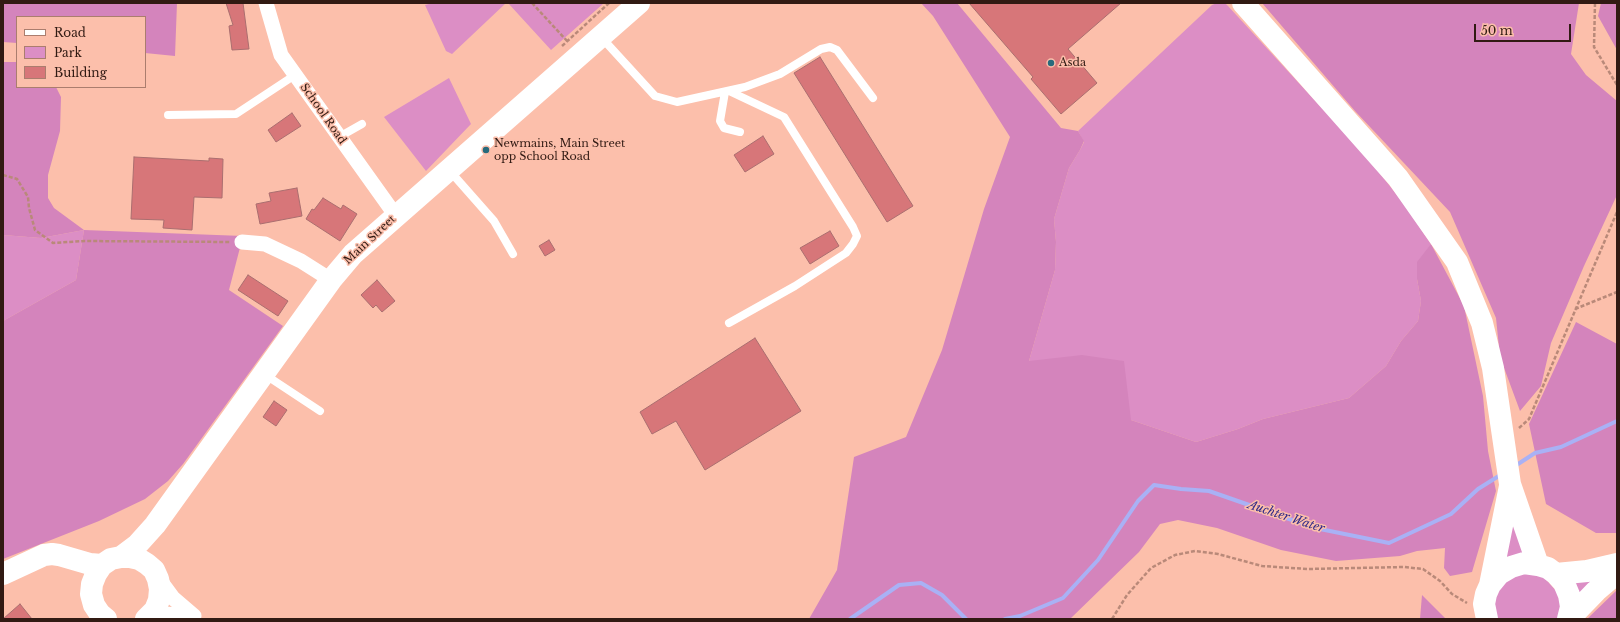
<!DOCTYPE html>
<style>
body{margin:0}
#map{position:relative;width:1620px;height:622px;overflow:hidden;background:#fcbfab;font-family:"Libre Baskerville",serif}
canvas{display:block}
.frame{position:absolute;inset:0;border:4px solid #311a13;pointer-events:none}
.legend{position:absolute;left:16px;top:16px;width:130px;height:72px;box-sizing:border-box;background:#fcbfab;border:1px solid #ab7d6e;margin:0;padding:5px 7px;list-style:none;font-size:12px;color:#311a13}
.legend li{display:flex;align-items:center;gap:8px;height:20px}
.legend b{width:20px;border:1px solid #ab7d6e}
.scale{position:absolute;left:1474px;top:24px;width:97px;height:18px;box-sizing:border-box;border:2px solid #311a13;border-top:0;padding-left:5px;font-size:12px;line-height:14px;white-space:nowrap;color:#311a13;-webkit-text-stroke:3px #fcbfab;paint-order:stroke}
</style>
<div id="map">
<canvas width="1620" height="622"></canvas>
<div class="frame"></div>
<ul class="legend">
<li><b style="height:5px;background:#fff"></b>Road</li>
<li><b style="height:11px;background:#dc8ec5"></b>Park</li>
<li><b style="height:11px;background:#d77679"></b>Building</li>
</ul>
<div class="scale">50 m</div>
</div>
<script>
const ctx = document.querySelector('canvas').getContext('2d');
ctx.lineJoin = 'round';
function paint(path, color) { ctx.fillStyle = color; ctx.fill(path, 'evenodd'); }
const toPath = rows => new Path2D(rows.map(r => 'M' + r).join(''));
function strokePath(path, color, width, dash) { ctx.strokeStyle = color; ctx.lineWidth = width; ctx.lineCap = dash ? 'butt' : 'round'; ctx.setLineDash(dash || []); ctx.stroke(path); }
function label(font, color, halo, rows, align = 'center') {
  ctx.font = font + ' "Libre Baskerville",serif'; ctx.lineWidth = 3; ctx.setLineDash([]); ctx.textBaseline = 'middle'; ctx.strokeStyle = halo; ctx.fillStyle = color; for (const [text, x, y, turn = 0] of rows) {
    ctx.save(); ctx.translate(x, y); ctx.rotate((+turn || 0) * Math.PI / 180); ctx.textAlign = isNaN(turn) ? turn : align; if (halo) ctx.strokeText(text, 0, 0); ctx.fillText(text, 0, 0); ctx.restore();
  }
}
paint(toPath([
 [433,3,506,3,452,54,446,51,425,5],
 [508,3,604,3,551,50],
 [1217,3,1225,3,1228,6,1366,156,1401,200,1431,244,1417,279,1421,301,1418,321,1401,341,1386,366,1349,398,1263,419,1238,429,1196,442,1131,420,1029,361,1055,270,1056,242,1054,219,1069,168,1080,150,1084,142,1078,131,1212,5],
 [449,78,471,124,426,171,384,117],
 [84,230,76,280,3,321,3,235,41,238],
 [1513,524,1531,557,1504,559],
 [1520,572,1543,576,1557,592,1560,602,1560,613,1558,619,1494,619,1494,594,1499,584],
 [1599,576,1578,602,1573,579]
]), '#dc8ec5');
paint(toPath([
 [3,3,177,3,175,56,145,53,145,17,17,17,17,43,3,42],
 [921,3,957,3,1061,128,1078,131,1084,141,1080,150,1069,168,1054,219,1056,242,1055,270,1029,361,1082,355,1124,361,1131,420,1196,442,1238,429,1263,419,1349,398,1386,366,1401,341,1418,321,1421,301,1417,279,1417,262,1431,244,1464,306,1483,396,1488,451,1496,491,1472,572,1450,576,1444,568,1445,548,1417,551,1400,556,1336,561,1281,550,1217,528,1178,520,1160,524,1139,552,1070,619,809,619,837,570,854,457,906,437,942,350,984,209,1010,137,933,16],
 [1262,3,1579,3,1571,54,1586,75,1617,101,1617,195,1584,266,1551,343,1541,386,1520,411,1500,357,1496,318,1450,212,1355,111],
 [1601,3,1617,3,1617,50,1598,16],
 [3,62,17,62,17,87,56,87,61,97,60,131,48,175,48,198,54,208,84,230,243,236,229,290,283,326,183,464,168,481,145,499,99,521,3,559,3,321,76,280,84,230,41,238,3,235],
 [1576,322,1617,344,1617,533,1596,533,1546,504,1529,424],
 [1617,590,1617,619,1587,619],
 [1422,595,1446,619,1420,619]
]), '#d484bc');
strokePath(toPath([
 [1515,466,1535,453,1561,447,1617,421],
 [850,619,899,585,921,583,942,595,966,619],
 [1005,619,1020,616,1063,598,1098,560,1138,501,1154,485,1181,489,1209,491,1315,528,1389,543,1451,514,1478,489,1502,474]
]), '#a9b1f5', 4);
const building = toPath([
 [226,3,243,3,249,49,232,50,229,26,233,25,226,3],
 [969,3,1121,3,1068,49,1097,83,1061,114,1031,79,1033,77,969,3],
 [820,57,913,206,887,222,794,73,820,57],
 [292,113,301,126,276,142,268,130,292,113],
 [763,136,774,154,745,172,734,155,763,136],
 [134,157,209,161,209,158,223,159,222,198,194,197,192,230,163,228,164,220,131,219,134,157],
 [297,188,302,216,260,224,256,204,271,201,269,193,297,188],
 [323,198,341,209,343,205,357,214,340,241,306,219,312,209,314,210,323,198],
 [830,231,839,246,810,264,800,248,830,231],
 [549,240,555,250,545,256,539,246,549,240],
 [248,275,288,301,278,316,238,290,248,275],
 [377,280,395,301,382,312,376,305,373,308,361,295,377,280],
 [755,338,801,411,705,470,676,421,652,434,640,412,755,338],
 [274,401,287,410,276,426,263,417,274,401],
 [20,604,32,619,3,619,20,604]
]);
paint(building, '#d77679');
strokePath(building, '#aa6e6f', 1);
strokePath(toPath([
 [532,3,568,42],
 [1595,3,1594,47,1617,85],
 [562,46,609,3],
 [3,175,17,179,28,197,29,208,35,230,53,243,85,241,230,242],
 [1575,309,1617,292],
 [1519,428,1529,419,1617,212],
 [1112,619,1127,595,1151,568,1175,555,1195,551,1218,554,1262,566,1307,569,1404,567,1423,569,1440,581,1452,594,1467,603]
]), '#b98979', 2.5, [4, 2]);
strokePath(toPath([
 [601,37,655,96,677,102,745,87,780,74,821,49,830,47,837,50,873,98],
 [729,91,784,117,853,227,857,236,853,244,846,253,795,286,729,323],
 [725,92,720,121,724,128,740,132],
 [168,115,236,114,295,75],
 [339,137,362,124],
 [449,170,494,221,513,254],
 [264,374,320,411]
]), '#fff', 8);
strokePath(toPath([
 [266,3,281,55,396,216],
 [242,242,265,244,301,261,331,280],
 [159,579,173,598,194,616],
 [148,618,164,614,194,616]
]), '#fff', 15);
strokePath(toPath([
 [1243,3,1398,178,1457,262,1482,323,1493,368,1510,484,1538,565],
 [121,557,137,545,155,525,331,280,353,254,639,3],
 [3,574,44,555,52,554,59,555,90,564,102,565],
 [1556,574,1587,571,1617,564],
 [1490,585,1510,486],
 [106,619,100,614,94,605,91,594,92,584,96,574,102,565,111,559,121,557,130,557,139,559,147,564,154,570,158,579,160,589,159,600,155,610,146,619],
 [1487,619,1484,604,1486,594,1490,585,1499,574,1511,567,1524,563,1538,565,1548,568,1556,574,1564,583,1569,595,1571,607,1568,619],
 [1569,619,1596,591,1617,573]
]), '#fff', 22);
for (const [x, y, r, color] of [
 [1051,63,4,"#276a7c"],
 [486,150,4,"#276a7c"]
]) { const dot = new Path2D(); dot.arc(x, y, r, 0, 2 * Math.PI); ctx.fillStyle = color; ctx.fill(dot); strokePath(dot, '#fcbfab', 1.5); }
label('11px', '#311a13', '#fcbfab', [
 ["Asda",1059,63],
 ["Newmains, Main Street",494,144],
 ["opp School Road",494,157]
], 'left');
label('11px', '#311a13', '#fcbfab', [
 ["School Road",323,114,55],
 ["Main Street",370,240,-43]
]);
label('italic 12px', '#302a89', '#fcbfab', [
 ["Auchter Water",1286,517,18]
]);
</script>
